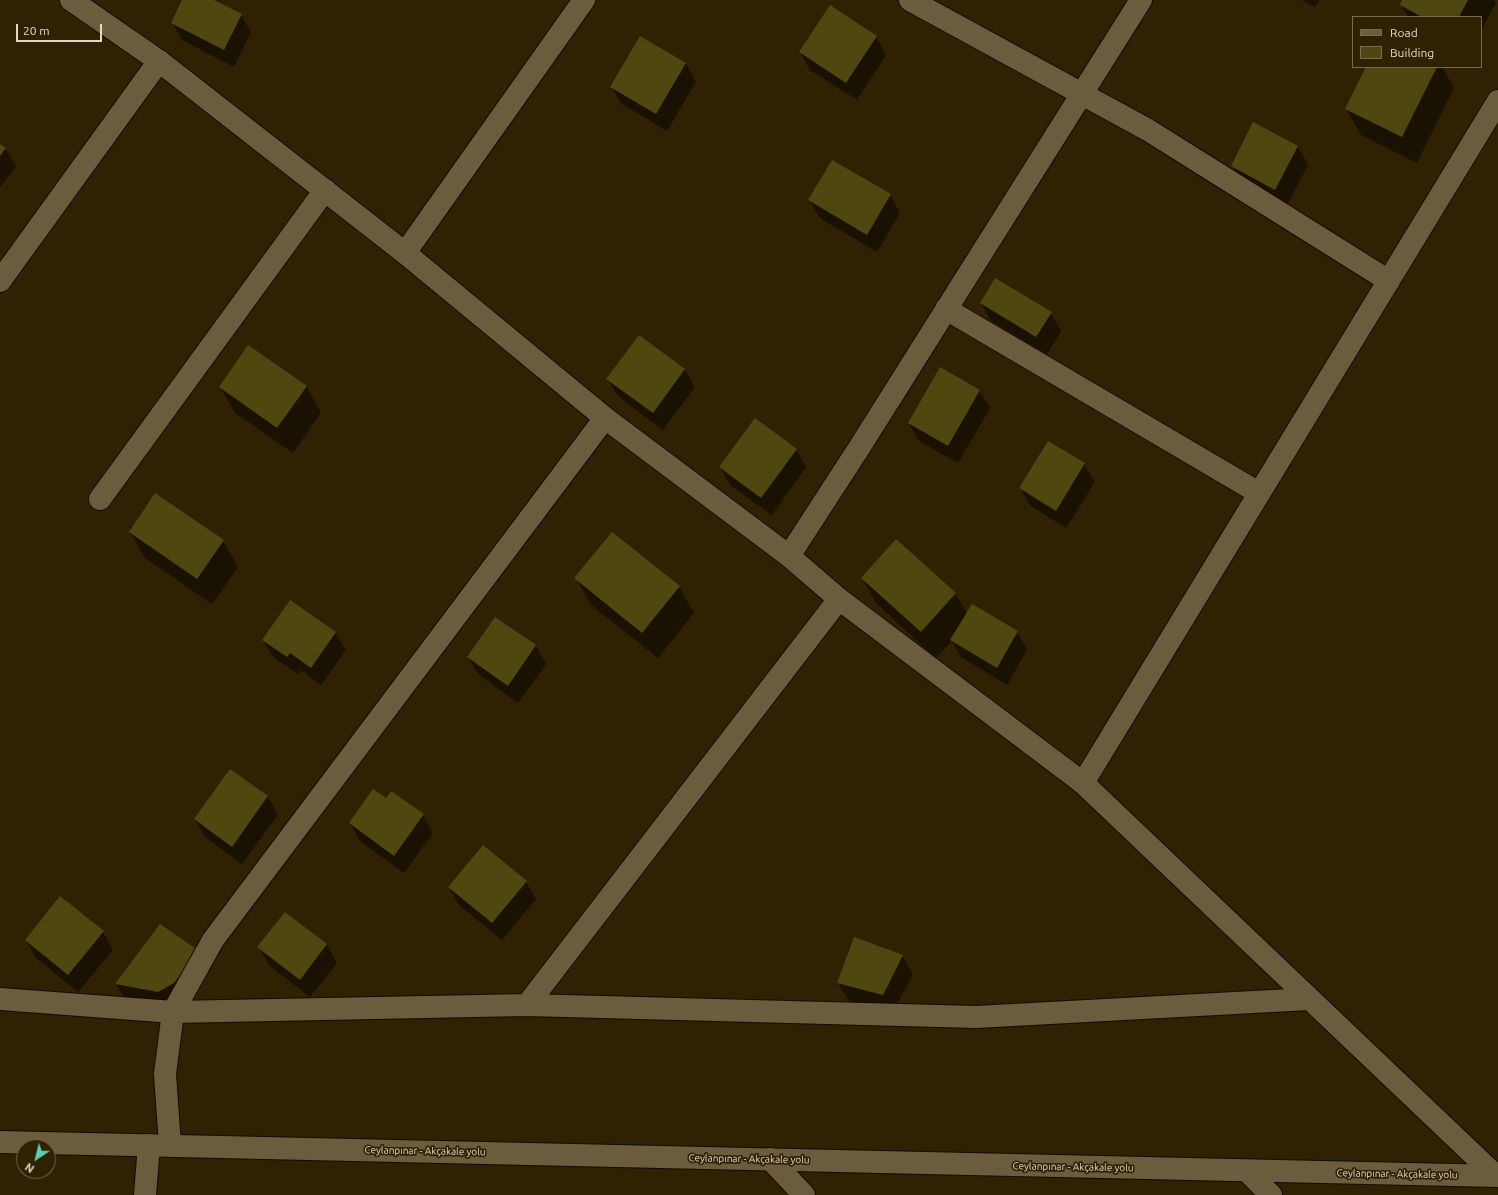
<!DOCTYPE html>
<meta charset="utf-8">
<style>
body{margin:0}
#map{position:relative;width:1498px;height:1195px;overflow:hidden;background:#2f2102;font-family:Ubuntu,sans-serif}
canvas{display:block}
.legend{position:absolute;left:1352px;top:16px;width:130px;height:52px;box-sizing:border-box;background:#2f2102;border:1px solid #766b51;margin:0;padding:5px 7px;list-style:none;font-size:12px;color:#e1d9c7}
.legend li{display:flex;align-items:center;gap:8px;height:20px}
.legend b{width:20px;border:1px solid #766b51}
.north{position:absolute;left:16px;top:1139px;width:40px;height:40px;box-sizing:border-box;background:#2f2102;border:1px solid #766b51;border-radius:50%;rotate:215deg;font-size:11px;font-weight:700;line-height:16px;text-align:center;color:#e1d9c7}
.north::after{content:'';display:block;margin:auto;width:14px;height:18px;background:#5eceb8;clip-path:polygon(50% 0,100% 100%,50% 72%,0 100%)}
.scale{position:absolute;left:16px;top:24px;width:86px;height:18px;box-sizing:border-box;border:2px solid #e1d9c7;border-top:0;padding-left:5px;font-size:12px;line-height:14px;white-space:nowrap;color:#e1d9c7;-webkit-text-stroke:3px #2f2102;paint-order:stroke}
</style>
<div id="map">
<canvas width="1498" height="1195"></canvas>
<ul class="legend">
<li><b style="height:5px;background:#6b5c3d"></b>Road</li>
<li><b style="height:11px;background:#4e4810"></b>Building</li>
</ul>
<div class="north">N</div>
<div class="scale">20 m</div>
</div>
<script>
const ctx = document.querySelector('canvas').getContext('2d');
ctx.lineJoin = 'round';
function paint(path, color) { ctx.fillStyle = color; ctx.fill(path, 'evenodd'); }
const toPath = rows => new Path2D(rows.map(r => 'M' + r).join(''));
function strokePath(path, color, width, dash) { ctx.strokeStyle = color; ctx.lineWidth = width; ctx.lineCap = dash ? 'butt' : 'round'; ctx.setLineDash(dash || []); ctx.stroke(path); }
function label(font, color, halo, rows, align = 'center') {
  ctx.font = font + ' Ubuntu,sans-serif'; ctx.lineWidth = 3.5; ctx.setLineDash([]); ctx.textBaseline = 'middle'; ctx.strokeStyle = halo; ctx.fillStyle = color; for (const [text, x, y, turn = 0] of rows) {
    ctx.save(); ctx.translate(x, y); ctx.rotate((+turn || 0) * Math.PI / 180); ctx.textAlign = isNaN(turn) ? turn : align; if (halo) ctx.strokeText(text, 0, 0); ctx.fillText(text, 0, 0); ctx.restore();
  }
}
paint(toPath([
 [183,0,212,0,241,15,251,32,234,67,182,40,172,23],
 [1302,0,1319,0,1315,7],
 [1404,0,1494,0,1496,3,1481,30,1481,17,1408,17,1401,5],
 [830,7,876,37,886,55,857,100,810,70,800,52],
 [640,37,686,64,696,82,667,131,622,104,611,87],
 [1367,67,1442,67,1454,88,1417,163,1361,135,1346,109],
 [1254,124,1298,147,1308,165,1286,207,1242,183,1232,165],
 [0,145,5,149,16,167,0,187],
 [890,195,900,213,877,252,820,218,809,200],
 [981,303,1051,313,1061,331,1047,354,991,321],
 [639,336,685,370,695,387,663,430,618,396,607,379],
 [306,386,321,413,293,453,235,413,220,387],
 [979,391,990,408,958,463,919,441,909,424],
 [1049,442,1084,464,1095,482,1066,528,1031,506,1020,488],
 [796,449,806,467,772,515,730,485,720,467],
 [130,532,223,541,238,567,212,604,145,558],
 [576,578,679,587,694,613,658,658,591,605],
 [862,578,955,593,967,613,1017,632,1027,650,1007,685,961,657,952,641,936,658,877,604],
 [495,618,536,646,546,664,518,703,478,674,468,657],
 [335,632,346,650,321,685,301,670,298,674,273,657,263,640],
 [230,770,268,797,278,815,242,864,205,837,195,820],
 [387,799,423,815,433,833,404,873,360,841,350,823],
 [526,882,536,899,502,940,459,905,449,887],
 [285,913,327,945,337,963,310,997,269,965,259,947],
 [160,926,198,952,169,1009,126,1002,116,984],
 [103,932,113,950,78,992,36,958,26,940],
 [855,938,902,956,913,974,893,1012,848,1000,838,983]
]), '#0007');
paint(toPath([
 [182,0,214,0,242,14,224,50,171,23],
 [1402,0,1468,0,1459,17,1422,17,1400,5],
 [830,5,877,36,846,83,799,52],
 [640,36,686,63,656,114,610,87],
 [1366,67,1437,67,1402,137,1345,109],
 [1253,122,1298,146,1275,190,1231,166],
 [0,144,6,148,0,156],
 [832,160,891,194,867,235,808,200],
 [995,278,1052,312,1036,337,980,303],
 [639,335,685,369,653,413,606,379],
 [248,345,307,386,277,428,219,387],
 [940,367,980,390,948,446,908,423],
 [755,418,797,449,761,498,719,467],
 [1048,441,1085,463,1056,511,1019,488],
 [155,493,224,540,197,579,129,532],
 [612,532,680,586,642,633,574,578],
 [896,539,956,593,921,632,861,578],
 [290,600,336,632,311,668,290,653,287,657,262,640],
 [972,604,1018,631,997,668,950,640],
 [495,617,536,645,508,686,467,657],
 [230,769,268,796,232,847,194,819],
 [373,789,386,798,391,791,424,814,394,856,349,823],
 [483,845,527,881,492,923,448,887],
 [60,896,104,931,68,975,25,940],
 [285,912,327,944,300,980,257,947],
 [160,924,199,951,174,983,158,992,115,984],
 [854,937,903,955,883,995,837,983]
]), '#4e4810');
const street = toPath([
 [910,0,1148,130,1389,281],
 [405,253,584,0],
 [0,281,159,61],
 [946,309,1259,493],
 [100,499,325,190],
 [789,556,859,448,1141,0],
 [1083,783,1498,101],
 [0,999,173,1012,527,1005,976,1017,1309,999],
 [527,1005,839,599],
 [170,1145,165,1074,173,1012,213,940,605,418],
 [770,1159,804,1195],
 [1247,1171,1271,1195],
 [145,1195,149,1145]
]);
const secondary = toPath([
 [71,0,159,61,405,253,605,418,789,556,839,599,1083,783,1496,1176],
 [0,1142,1498,1176]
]);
strokePath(street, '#150b00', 24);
strokePath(secondary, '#150b00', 24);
strokePath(street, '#6b5c3d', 22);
strokePath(secondary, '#6b5c3d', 22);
label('10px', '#e1d9c7', '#2f2102', [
 ["Ceylanpınar - Akçakale yolu",425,1151,1],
 ["Ceylanpınar - Akçakale yolu",749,1159,1],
 ["Ceylanpınar - Akçakale yolu",1073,1167,1],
 ["Ceylanpınar - Akçakale yolu",1397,1174,1]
]);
</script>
